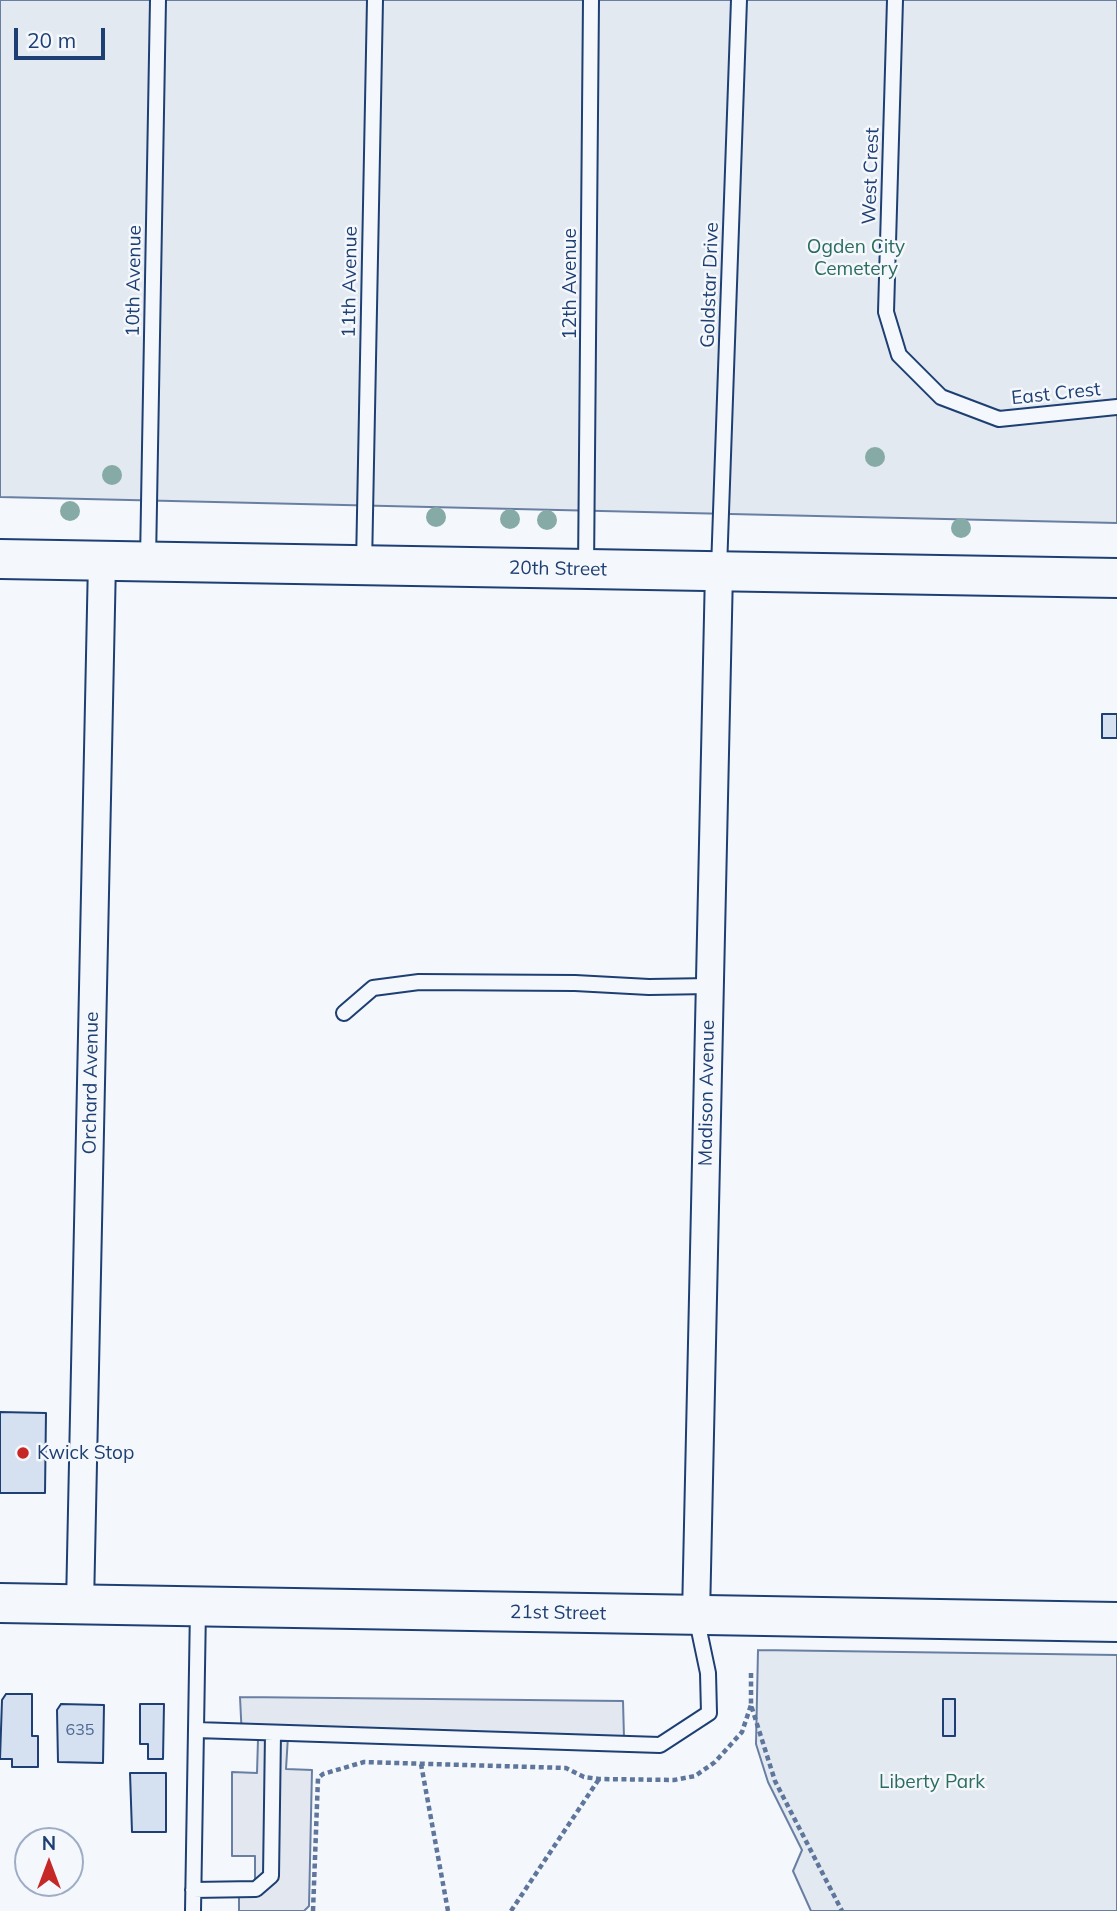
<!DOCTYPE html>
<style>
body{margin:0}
#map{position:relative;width:1117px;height:1911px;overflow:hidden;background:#f4f7fb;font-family:Mulish,sans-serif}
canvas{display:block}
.north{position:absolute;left:14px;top:1827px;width:70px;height:70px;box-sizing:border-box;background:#f4f7fb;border:2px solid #9eadc5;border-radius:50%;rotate:0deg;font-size:19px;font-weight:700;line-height:28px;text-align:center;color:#1d3f73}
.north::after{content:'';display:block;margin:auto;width:24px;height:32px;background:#c62828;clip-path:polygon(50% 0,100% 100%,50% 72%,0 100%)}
.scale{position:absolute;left:14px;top:28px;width:91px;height:32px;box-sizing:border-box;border:4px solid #1d3f73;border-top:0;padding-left:9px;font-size:21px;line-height:24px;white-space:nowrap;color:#1d3f73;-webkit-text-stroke:5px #f4f7fb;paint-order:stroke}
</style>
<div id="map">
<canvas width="1117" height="1911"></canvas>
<div class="north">N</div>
<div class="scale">20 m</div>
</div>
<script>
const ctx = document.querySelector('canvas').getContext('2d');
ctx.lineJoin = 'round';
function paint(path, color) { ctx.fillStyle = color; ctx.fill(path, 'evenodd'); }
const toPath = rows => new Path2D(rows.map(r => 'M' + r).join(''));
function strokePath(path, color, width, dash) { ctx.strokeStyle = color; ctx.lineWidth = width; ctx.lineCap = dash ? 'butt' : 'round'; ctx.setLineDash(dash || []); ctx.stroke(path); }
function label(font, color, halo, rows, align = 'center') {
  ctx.font = font + ' Mulish,sans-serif'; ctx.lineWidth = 5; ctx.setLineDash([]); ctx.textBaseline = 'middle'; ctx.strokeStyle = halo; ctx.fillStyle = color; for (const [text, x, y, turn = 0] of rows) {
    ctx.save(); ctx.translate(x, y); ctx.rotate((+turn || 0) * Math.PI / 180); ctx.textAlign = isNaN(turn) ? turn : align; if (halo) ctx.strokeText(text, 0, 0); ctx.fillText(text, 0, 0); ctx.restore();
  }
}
const green = toPath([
 [0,0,1117,0,1117,523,0,497,0,0],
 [758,1650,1117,1655,1117,1911,811,1911,793,1871,802,1850,768,1782,756,1744,758,1650]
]);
paint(green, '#e3e9f0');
strokePath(green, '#687fa3', 2);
const parking = toPath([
 [240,1697,623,1701,624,1738,288,1736,286,1769,312,1770,309,1906,304,1911,239,1911,239,1896,255,1896,255,1856,232,1856,232,1772,257,1773,258,1739,242,1738,240,1697]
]);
paint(parking, '#e3e8f0');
strokePath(parking, '#687fa3', 2);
const building = toPath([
 [1102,714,1117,714,1117,738,1102,738,1102,714],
 [0,1412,46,1413,45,1493,0,1493,0,1412],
 [6,1694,32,1694,32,1736,38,1736,38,1767,12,1767,12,1759,0,1759,2,1700,6,1694],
 [943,1699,955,1699,955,1736,943,1736,943,1699],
 [61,1704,104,1705,103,1763,58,1762,57,1710,61,1704],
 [140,1704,164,1704,163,1759,148,1759,148,1744,140,1744,140,1704],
 [130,1773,166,1773,166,1832,132,1832,130,1773]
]);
paint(building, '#d5e0f0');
strokePath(building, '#1d3f73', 2);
const lane = toPath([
 [895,0,886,312,899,355,941,397,999,419,1117,407],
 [148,560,158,0],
 [364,565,375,0],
 [586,569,591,0],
 [719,569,739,0],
 [344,1013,373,988,419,982,575,983,649,987,710,986],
 [196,1730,660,1745,709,1713,708,1673,696,1616],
 [193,1890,256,1889,271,1876,273,1733],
 [193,1911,198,1608]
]);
const street = toPath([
 [80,1605,102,561],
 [696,1615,719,571]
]);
const secondary = toPath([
 [0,559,1117,578],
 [0,1603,1117,1622]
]);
strokePath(lane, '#1d3f73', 18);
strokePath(street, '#1d3f73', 30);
strokePath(secondary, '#1d3f73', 42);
strokePath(toPath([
 [751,1673,751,1705,775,1781,842,1911],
 [421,1764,448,1911],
 [313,1911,318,1778,323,1774,364,1762,566,1768,584,1777,599,1779,674,1780,695,1776,715,1762,742,1732,751,1705],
 [511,1911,599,1779]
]), '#5e769c', 4.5, [5, 3.5]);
strokePath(lane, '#f4f7fb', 14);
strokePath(street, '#f4f7fb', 26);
strokePath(secondary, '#f4f7fb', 38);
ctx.fillStyle = '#86aba6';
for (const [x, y] of [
 [875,457],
 [112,475],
 [70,511],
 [436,517],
 [510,519],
 [547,520],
 [961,528]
]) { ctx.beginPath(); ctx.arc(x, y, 10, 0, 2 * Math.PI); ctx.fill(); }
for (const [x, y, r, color] of [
 [23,1453,7,"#c62828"]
]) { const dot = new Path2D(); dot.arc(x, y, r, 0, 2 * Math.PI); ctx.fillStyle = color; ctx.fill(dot); strokePath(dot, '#f4f7fb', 2.5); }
label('16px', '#4b6792', null, [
 ["635",80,1730]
]);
label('19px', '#1d3f73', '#f4f7fb', [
 ["West Crest",871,176,-88],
 ["10th Avenue",134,281,-89],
 ["11th Avenue",350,282,-89],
 ["12th Avenue",570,284,-90],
 ["Goldstar Drive",710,285,-88],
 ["East Crest",1056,394,-6],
 ["20th Street",558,569,1],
 ["Orchard Avenue",91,1083,-89],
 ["Madison Avenue",707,1093,-89],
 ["21st Street",558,1613,1]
]);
label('19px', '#2c6c60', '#f4f7fb', [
 ["Ogden City",856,247],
 ["Cemetery",856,269],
 ["Liberty Park",932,1782]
]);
label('19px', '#1d3f73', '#f4f7fb', [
 ["Kwick Stop",37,1453]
], 'left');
</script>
